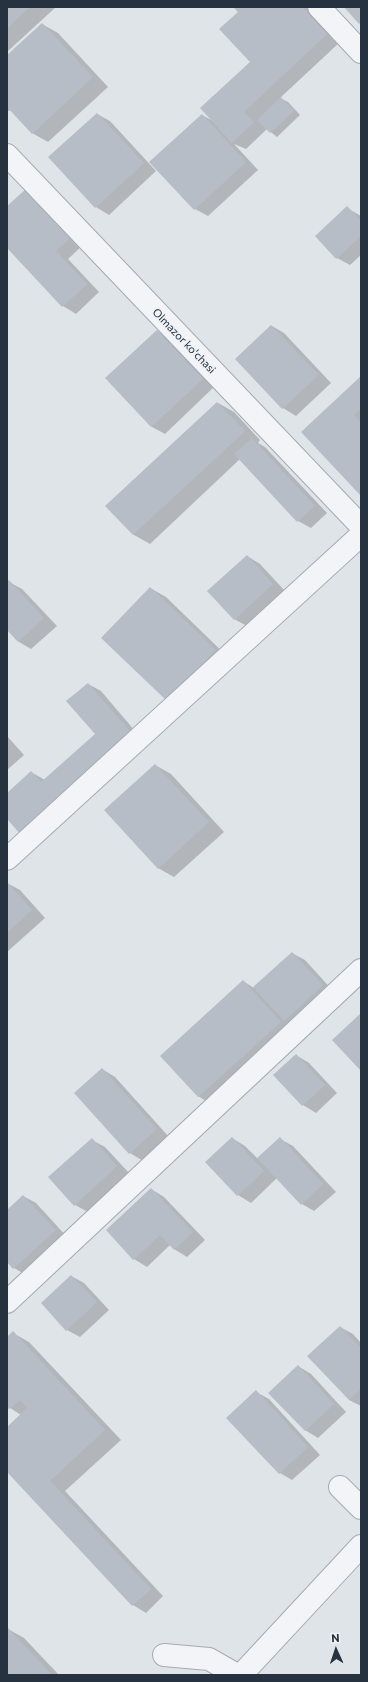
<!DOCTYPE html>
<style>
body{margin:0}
#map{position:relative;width:368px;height:1682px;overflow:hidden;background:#dfe4e9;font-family:Commissioner,sans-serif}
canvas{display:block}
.frame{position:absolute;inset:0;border:8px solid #273240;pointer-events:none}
.north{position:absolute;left:316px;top:1630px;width:40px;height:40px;-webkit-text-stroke:3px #eef2f6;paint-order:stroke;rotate:357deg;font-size:11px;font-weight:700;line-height:16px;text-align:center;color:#273240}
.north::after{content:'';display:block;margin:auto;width:14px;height:18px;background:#273240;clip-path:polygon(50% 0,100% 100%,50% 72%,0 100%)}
</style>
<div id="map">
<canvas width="368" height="1682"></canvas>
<div class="frame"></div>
<div class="north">N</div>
</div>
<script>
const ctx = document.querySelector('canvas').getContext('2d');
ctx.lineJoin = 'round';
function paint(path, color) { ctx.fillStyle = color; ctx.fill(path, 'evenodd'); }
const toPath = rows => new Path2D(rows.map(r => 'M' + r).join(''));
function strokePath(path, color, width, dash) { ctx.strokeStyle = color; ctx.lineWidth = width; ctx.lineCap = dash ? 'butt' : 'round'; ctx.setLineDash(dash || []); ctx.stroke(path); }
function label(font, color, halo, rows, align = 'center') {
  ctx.font = font + ' Commissioner,sans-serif'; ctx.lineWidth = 3; ctx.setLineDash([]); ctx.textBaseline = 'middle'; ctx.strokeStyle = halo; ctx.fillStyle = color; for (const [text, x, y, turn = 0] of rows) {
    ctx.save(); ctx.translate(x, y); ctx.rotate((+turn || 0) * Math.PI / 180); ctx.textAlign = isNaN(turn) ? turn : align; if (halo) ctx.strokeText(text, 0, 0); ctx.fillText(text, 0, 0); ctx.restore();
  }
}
paint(toPath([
 [7,7,56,7,7,52],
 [234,7,307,7,340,42,280,98,288,102,300,115,277,137,267,129,246,149,234,144,258,170,208,216,195,209,202,115,213,121,251,62,239,12],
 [42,24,58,33,108,87,48,142,32,133,11,110,9,111,7,110,7,56],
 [97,114,110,121,156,171,109,215,96,207,49,157],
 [26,190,83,245,68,259,99,292,76,314,63,306,7,247,7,208],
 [347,208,361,216,361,255,350,265,337,258],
 [272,326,284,333,331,383,296,416,283,408,236,359],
 [157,331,170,339,215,386,165,434,152,427,107,378],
 [361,378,361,494,302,432],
 [218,403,234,412,260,440,258,443,265,447,327,513,311,528,298,521,240,459,150,544,134,535,107,506],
 [247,556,260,564,285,591,247,626,234,619],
 [9,582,22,589,57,626,31,649,19,642,7,629,7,584],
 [150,588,166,597,231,660,183,709],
 [88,684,101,691,147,745,7,817,7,794,31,772,45,780,97,734],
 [7,736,24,755,7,770],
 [155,765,171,774,224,832,174,877,158,868],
 [7,883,20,890,45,918,7,952],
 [292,953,305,960,335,993,297,1027,289,1022,296,1031,214,1106,198,1096,243,981,254,988],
 [296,1055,309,1063,337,1093,316,1113,303,1105,275,1075],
 [102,1069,115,1077,169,1137,143,1161,130,1153,75,1093],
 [232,1138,245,1146,258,1159,280,1139,293,1146,336,1192,314,1211,302,1204,277,1178,251,1203,238,1195,207,1162],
 [92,1140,105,1147,130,1174,88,1212,75,1205],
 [151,1189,164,1197,205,1240,187,1257,174,1249,170,1245,147,1267,134,1259,107,1230],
 [23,1196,36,1203,68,1238,26,1275,14,1268,7,1261,7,1211],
 [71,1276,84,1283,109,1310,80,1337,67,1330],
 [340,1327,353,1334,361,1343,361,1406,349,1400],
 [13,1333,29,1342,121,1440,65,1491,163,1596,146,1613,133,1605,7,1471,7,1428,21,1415,7,1406,7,1338],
 [298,1366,311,1374,346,1412,318,1438,305,1430],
 [256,1392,269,1399,320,1455,292,1480,280,1473],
 [8,1629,24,1638,59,1675,7,1675,7,1630]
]), '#0003');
paint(toPath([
 [7,7,30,7,7,28],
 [233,7,302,7,327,34,244,112,254,122,232,143,200,108,250,62,219,29,238,12],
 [344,7,361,7,361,22,359,24],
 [42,23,93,77,32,134,7,107,7,55],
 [281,97,294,111,270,133,257,120],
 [97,113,144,163,95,208,48,157],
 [202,114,246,162,194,210,149,162],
 [26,189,71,237,56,251,87,284,62,307,7,248,7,206],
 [347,206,361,221,361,236,336,259,315,236],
 [271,325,319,375,282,409,235,359],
 [157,330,203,379,151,427,105,378],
 [361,376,361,408,354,415,361,423,361,496,301,432],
 [217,402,245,431,133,535,105,506],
 [252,438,315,506,297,522,234,454],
 [247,555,273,584,234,620,207,591],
 [9,580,44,618,18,642,7,630,7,582],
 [150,587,216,650,167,701,101,638],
 [88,683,135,737,21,835,7,819,7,793,31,771,41,782,95,734,66,701],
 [155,764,209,822,158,869,104,810],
 [7,882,32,910,7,933],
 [292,952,323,985,284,1021,253,987],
 [243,980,281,1022,198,1097,160,1056],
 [361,1013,361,1071,332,1040],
 [296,1054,325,1085,302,1106,273,1075],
 [102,1068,157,1129,129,1154,74,1093],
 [232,1137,264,1171,237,1196,205,1162],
 [280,1137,323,1184,301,1205,257,1158],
 [92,1138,117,1166,74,1206,48,1177],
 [151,1188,193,1232,174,1250,160,1235,133,1260,106,1230],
 [23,1195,56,1230,13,1269,7,1262,7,1210],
 [71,1275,97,1302,66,1331,41,1303],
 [340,1326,361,1348,361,1389,349,1400,307,1356],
 [13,1331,105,1430,50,1481,151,1589,132,1606,7,1472,7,1427,27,1408,20,1400,9,1409,7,1407,7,1337],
 [298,1365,334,1404,305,1431,268,1393],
 [256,1390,308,1447,279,1474,226,1418],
 [8,1628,52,1675,7,1675,7,1629]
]), '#b6bdc6');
const minor = toPath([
 [319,7,361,52],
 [7,155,361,526],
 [7,859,361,535],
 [7,1302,361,970],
 [340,1487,361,1508],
 [164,1655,209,1659,237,1675],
 [241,1675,361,1546]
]);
strokePath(minor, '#a4abb3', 24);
strokePath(minor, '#f2f4f7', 22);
label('11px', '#273240', '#eef2f6', [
 ["Olmazor ko'chasi",184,341,46]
]);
</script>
